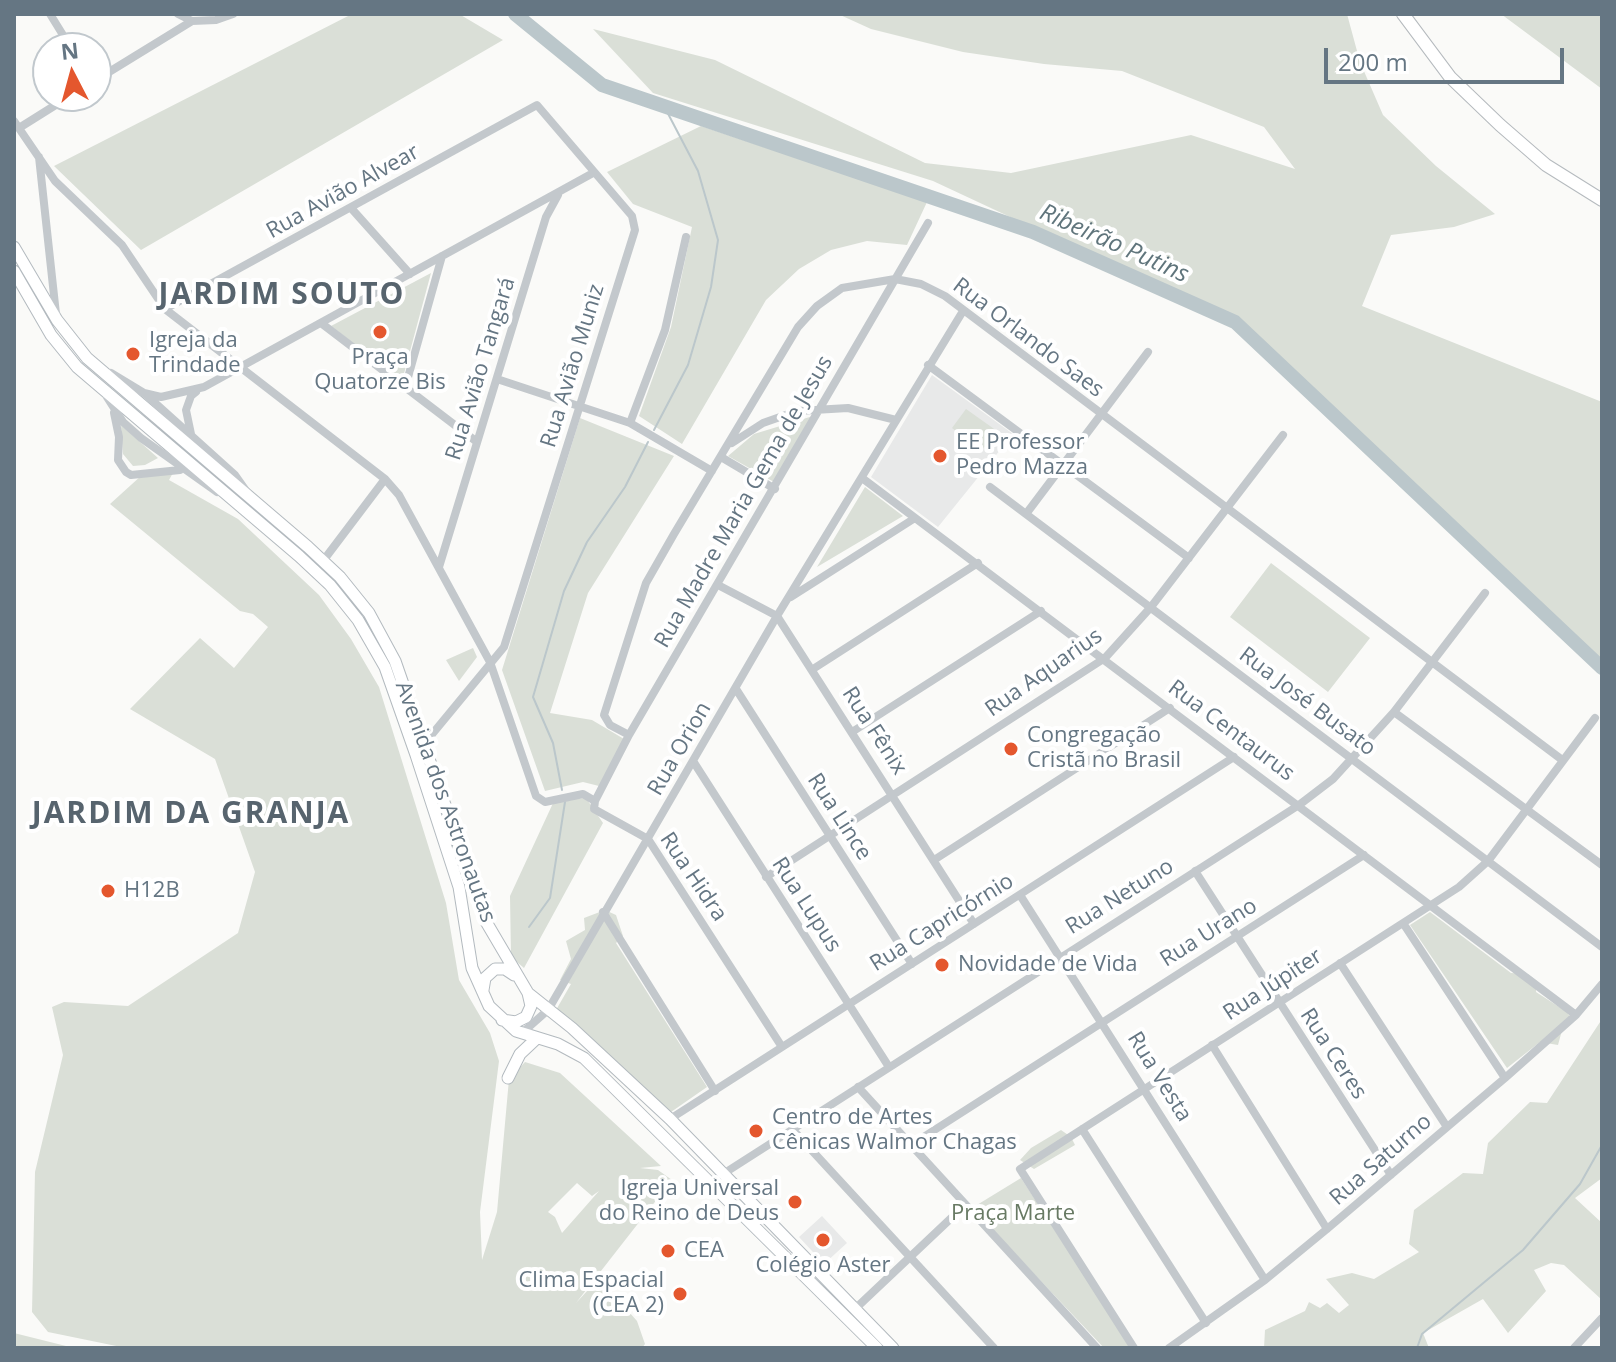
<!DOCTYPE html>
<meta charset="utf-8">
<style>
body{margin:0}
#map{position:relative;width:1616px;height:1362px;overflow:hidden;background:#fafaf8;font-family:"Open Sans",sans-serif}
canvas{display:block}
.frame{position:absolute;inset:0;border:16px solid #657683;pointer-events:none}
.north{position:absolute;left:32px;top:32px;width:80px;height:80px;box-sizing:border-box;background:#fff;border:2px solid #c1c8cd;border-radius:50%;rotate:354deg;font-size:22px;font-weight:700;line-height:32px;text-align:center;color:#657683}
.north::after{content:'';display:block;margin:auto;width:28px;height:36px;background:#e4572e;clip-path:polygon(50% 0,100% 100%,50% 72%,0 100%)}
.scale{position:absolute;left:1324px;top:48px;width:240px;height:36px;box-sizing:border-box;border:4px solid #657683;border-top:0;padding-left:10px;font-size:24px;line-height:28px;white-space:nowrap;color:#657683;-webkit-text-stroke:6px #fff;paint-order:stroke}
</style>
<div id="map">
<canvas width="1616" height="1362"></canvas>
<div class="frame"></div>
<div class="north">N</div>
<div class="scale">200 m</div>
</div>
<script>
const ctx = document.querySelector('canvas').getContext('2d');
ctx.lineJoin = 'round';
function paint(path, color) { ctx.fillStyle = color; ctx.fill(path, 'evenodd'); }
const toPath = rows => new Path2D(rows.map(r => 'M' + r).join(''));
function strokePath(path, color, width, dash) { ctx.strokeStyle = color; ctx.lineWidth = width; ctx.lineCap = dash ? 'butt' : 'round'; ctx.setLineDash(dash || []); ctx.stroke(path); }
function label(font, color, halo, rows, align = 'center') {
  ctx.font = font + ' "Open Sans",sans-serif'; ctx.lineWidth = 8; ctx.setLineDash([]); ctx.textBaseline = 'middle'; ctx.strokeStyle = halo; ctx.fillStyle = color; for (const [text, x, y, turn = 0] of rows) {
    ctx.save(); ctx.translate(x, y); ctx.rotate((+turn || 0) * Math.PI / 180); ctx.textAlign = isNaN(turn) ? turn : align; if (halo) ctx.strokeText(text, 0, 0); ctx.fillText(text, 0, 0); ctx.restore();
  }
}
paint(toPath([
 [932,375,1013,434,938,527,871,477],
 [822,1216,847,1243,824,1264,799,1237]
]), '#e8e9e9');
paint(toPath([
 [352,14,459,14,503,40,141,250,54,166],
 [838,14,1347,14,1360,62,1383,115,1436,166,1495,214,1454,227,1391,235,1362,306,1602,402,1602,668,1235,322,933,181,653,93,593,29,715,60,925,163,1011,173,1191,135,1295,169,1264,127,1122,71,1044,64,963,52,871,29],
 [1501,14,1602,14,1602,89],
 [701,126,927,202,907,245,867,241,831,250,799,269,766,300,682,444,639,416,671,327,692,227,633,204,607,172],
 [431,273,402,381,331,326],
 [966,409,997,431,982,450,952,428],
 [813,416,774,482,728,456,754,434],
 [580,418,674,456,588,593,550,713,592,720,624,739,599,786,583,782,545,791,502,670],
 [121,425,158,458,145,465,133,466,123,454],
 [174,471,169,480,238,519,319,595,351,639,379,687,446,903,459,980,490,1033,499,1061,480,1212,482,1260,497,1212,509,1079,525,1062,560,1073,661,1166,640,1168,658,1170,672,1180,576,1303,599,1278,637,1321,645,1344,642,1348,126,1348,48,1332,32,1312,35,1172,63,1055,52,1007,64,1002,128,1006,238,933,255,872,215,759,130,709,200,638,234,668,268,627,253,614,240,611,110,504,142,475],
 [577,1183,592,1196,599,1191,562,1233,555,1217,548,1212],
 [865,487,903,516,817,567],
 [1271,563,1370,638,1328,692,1230,617],
 [473,648,477,657,459,681,446,660],
 [586,798,603,823,524,968,511,957,510,896,554,801],
 [605,910,616,915,623,936,616,943,707,1087,671,1112,556,1010,571,984,560,980,571,959,566,941,585,930,584,918],
 [1430,912,1511,973,1528,974,1537,981,1536,992,1567,1012,1571,1018,1564,1023,1558,1045,1540,1042,1507,1068,1410,925],
 [1602,1019,1602,1178,1575,1198,1602,1223,1602,1300,1564,1265,1551,1263,1534,1270,1546,1291,1508,1333,1483,1299,1423,1333,1429,1348,1264,1348,1265,1330,1305,1311,1309,1302,1320,1308,1327,1303,1339,1313,1349,1305,1326,1279,1352,1273,1374,1279,1419,1252,1409,1244,1414,1210,1463,1173,1483,1174,1488,1143,1530,1102,1547,1103],
 [1061,1130,1071,1137,1075,1145,1034,1169,1020,1160,1031,1148],
 [1021,1178,1132,1348,1104,1348,972,1208],
 [14,1333,74,1348,14,1348]
]), '#dadfd7');
strokePath(toPath([
 [654,430,688,365,711,287,718,240,698,171,664,106],
 [562,790,553,743,533,697,564,591,587,542,625,487,648,442],
 [529,927,550,898,565,802],
 [1417,1348,1422,1334,1523,1250,1580,1184,1602,1145]
]), '#bbc7cb', 2);
strokePath(toPath([
 [515,14,602,85,1033,232,1235,322,1602,668]
]), '#bbc7cb', 14);
const secondary = toPath([
 [14,247,57,320,87,358,308,547,340,577,369,613,395,661,485,920,528,993,572,1028,670,1119,893,1348],
 [14,271,51,335,77,367,299,556,330,585,358,620,385,667,416,755,459,887,472,968,489,1006,516,1031,558,1044,584,1058,877,1348],
 [483,990,485,978,495,969,505,969,514,975],
 [502,1020,516,1022,526,1017,531,1006,528,993],
 [508,1078,520,1054,537,1038]
]);
const primary = toPath([
 [1403,14,1450,77,1500,125,1546,165,1602,200]
]);
strokePath(secondary, '#b3babf', 13);
strokePath(primary, '#b5babe', 14);
strokePath(toPath([
 [50,14,71,48],
 [178,14,192,21],
 [96,80,192,21,216,20,233,14],
 [14,121,55,181,122,245,165,309,385,479,399,495,490,662,536,796,545,802,583,794,595,801,594,809,648,839,782,1047],
 [19,128,70,96],
 [39,157,56,314],
 [351,208,410,274],
 [165,309,537,105,632,216,635,230,504,647,424,744],
 [321,323,477,442],
 [928,365,1189,558],
 [111,373,144,393,235,475,247,492],
 [497,379,630,423,712,471],
 [405,388,442,256],
 [144,393,161,397,204,387,593,173],
 [107,397,123,422,141,438,217,492],
 [114,413,119,437,118,460,126,472,131,475,180,470],
 [630,423,665,330,686,237],
 [191,434,186,410,191,396,196,392],
 [732,443,763,423,797,411,848,408,896,420],
 [721,457,775,489],
 [862,478,1576,1015],
 [990,487,1602,947],
 [1026,514,1148,352],
 [323,561,385,479],
 [439,567,546,217,558,195],
 [718,585,777,616,974,924],
 [791,597,915,518],
 [813,669,978,563],
 [736,689,912,964],
 [1394,712,1602,865],
 [852,732,1041,611],
 [629,735,610,725,604,715,646,583,674,534,798,327,817,306,842,288,895,279,921,284,945,296,1561,759],
 [693,761,889,1067],
 [595,801,629,735,928,223],
 [934,860,1170,708],
 [1195,871,1391,1175],
 [766,877,1105,658,1151,607,1283,435],
 [1020,895,1265,1280],
 [603,912,715,1091],
 [1403,923,1505,1078],
 [1340,963,1447,1127],
 [522,1033,548,1010,777,616,963,311],
 [1212,1045,1327,1229],
 [858,1087,1097,1348],
 [670,1119,1234,757],
 [1082,1129,1206,1323],
 [793,1130,994,1348],
 [911,1145,1364,855],
 [723,1174,1299,805,1333,779,1394,712,1485,593],
 [856,1308,964,1206],
 [1134,1348,1020,1169,1459,887,1488,861,1595,718],
 [1169,1348,1265,1280,1327,1229,1505,1078,1576,1015,1602,984],
 [1574,1348,1602,1318]
]), '#c3c8cc', 8);
strokePath(secondary, '#fff', 11);
strokePath(primary, '#fff', 12);
for (const [x, y, r, color] of [
 [380,332,8,"#e4572e"],
 [133,354,8,"#e4572e"],
 [940,456,8,"#e4572e"],
 [1011,749,8,"#e4572e"],
 [108,891,8,"#e4572e"],
 [942,965,8,"#e4572e"],
 [756,1131,8,"#e4572e"],
 [795,1202,8,"#e4572e"],
 [823,1240,8,"#e4572e"],
 [668,1251,8,"#e4572e"],
 [680,1294,8,"#e4572e"]
]) { const dot = new Path2D(); dot.arc(x, y, r, 0, 2 * Math.PI); ctx.fillStyle = color; ctx.fill(dot); strokePath(dot, '#fff', 3); }
label('22px', '#657683', '#fff', [
 ["Rua Avião Alvear",343,192,-29],
 ["Rua Orlando Saes",1028,338,37],
 ["Rua Avião Muniz",573,366,-73],
 ["Rua Avião Tangará",481,369,-73],
 ["Rua Madre Maria Gema de Jesus",744,502,-60],
 ["Rua Aquarius",1044,673,-35],
 ["Rua José Busato",1307,702,37],
 ["Rua Fênix",874,731,57],
 ["Rua Centaurus",1231,731,37],
 ["Rua Orion",680,749,-60],
 ["Avenida dos Astronautas",445,802,70],
 ["Rua Lince",839,817,57],
 ["Rua Hidra",693,877,56],
 ["Rua Netuno",1120,897,-32],
 ["Rua Lupus",806,905,57],
 ["Rua Capricórnio",942,923,-32],
 ["Rua Urano",1209,933,-32],
 ["Rua Júpiter",1273,985,-33],
 ["Rua Ceres",1333,1054,57],
 ["Rua Vesta",1159,1077,58],
 ["Rua Saturno",1381,1160,-41]
]);
label('22px', '#657683', '#fff', [
 ["Igreja da",149,341],
 ["Trindade",149,366],
 ["Praça",380,358,"center"],
 ["Quatorze Bis",380,383,"center"],
 ["EE Professor",956,443],
 ["Pedro Mazza",956,468],
 ["Congregação",1027,736],
 ["Cristã no Brasil",1027,761],
 ["H12B",124,891],
 ["Novidade de Vida",958,965],
 ["Centro de Artes",772,1118],
 ["Cênicas Walmor Chagas",772,1143],
 ["Igreja Universal",779,1189,"right"],
 ["do Reino de Deus",779,1214,"right"],
 ["CEA",684,1251],
 ["Colégio Aster",823,1266,"center"],
 ["Clima Espacial",664,1281,"right"],
 ["(CEA 2)",664,1306,"right"]
], 'left');
label('22px', '#687a64', '#fff', [
 ["Praça Marte",1013,1214]
]);
label('italic 24px', '#60757c', '#fff', [
 ["Ribeirão Putins",1114,244,24]
]);
ctx.letterSpacing = '2px';
label('bold 30px', '#57646e', '#fff', [
 ["JARDIM SOUTO",282,295],
 ["JARDIM DA GRANJA",191,814]
]);
ctx.letterSpacing = '0px';
</script>
